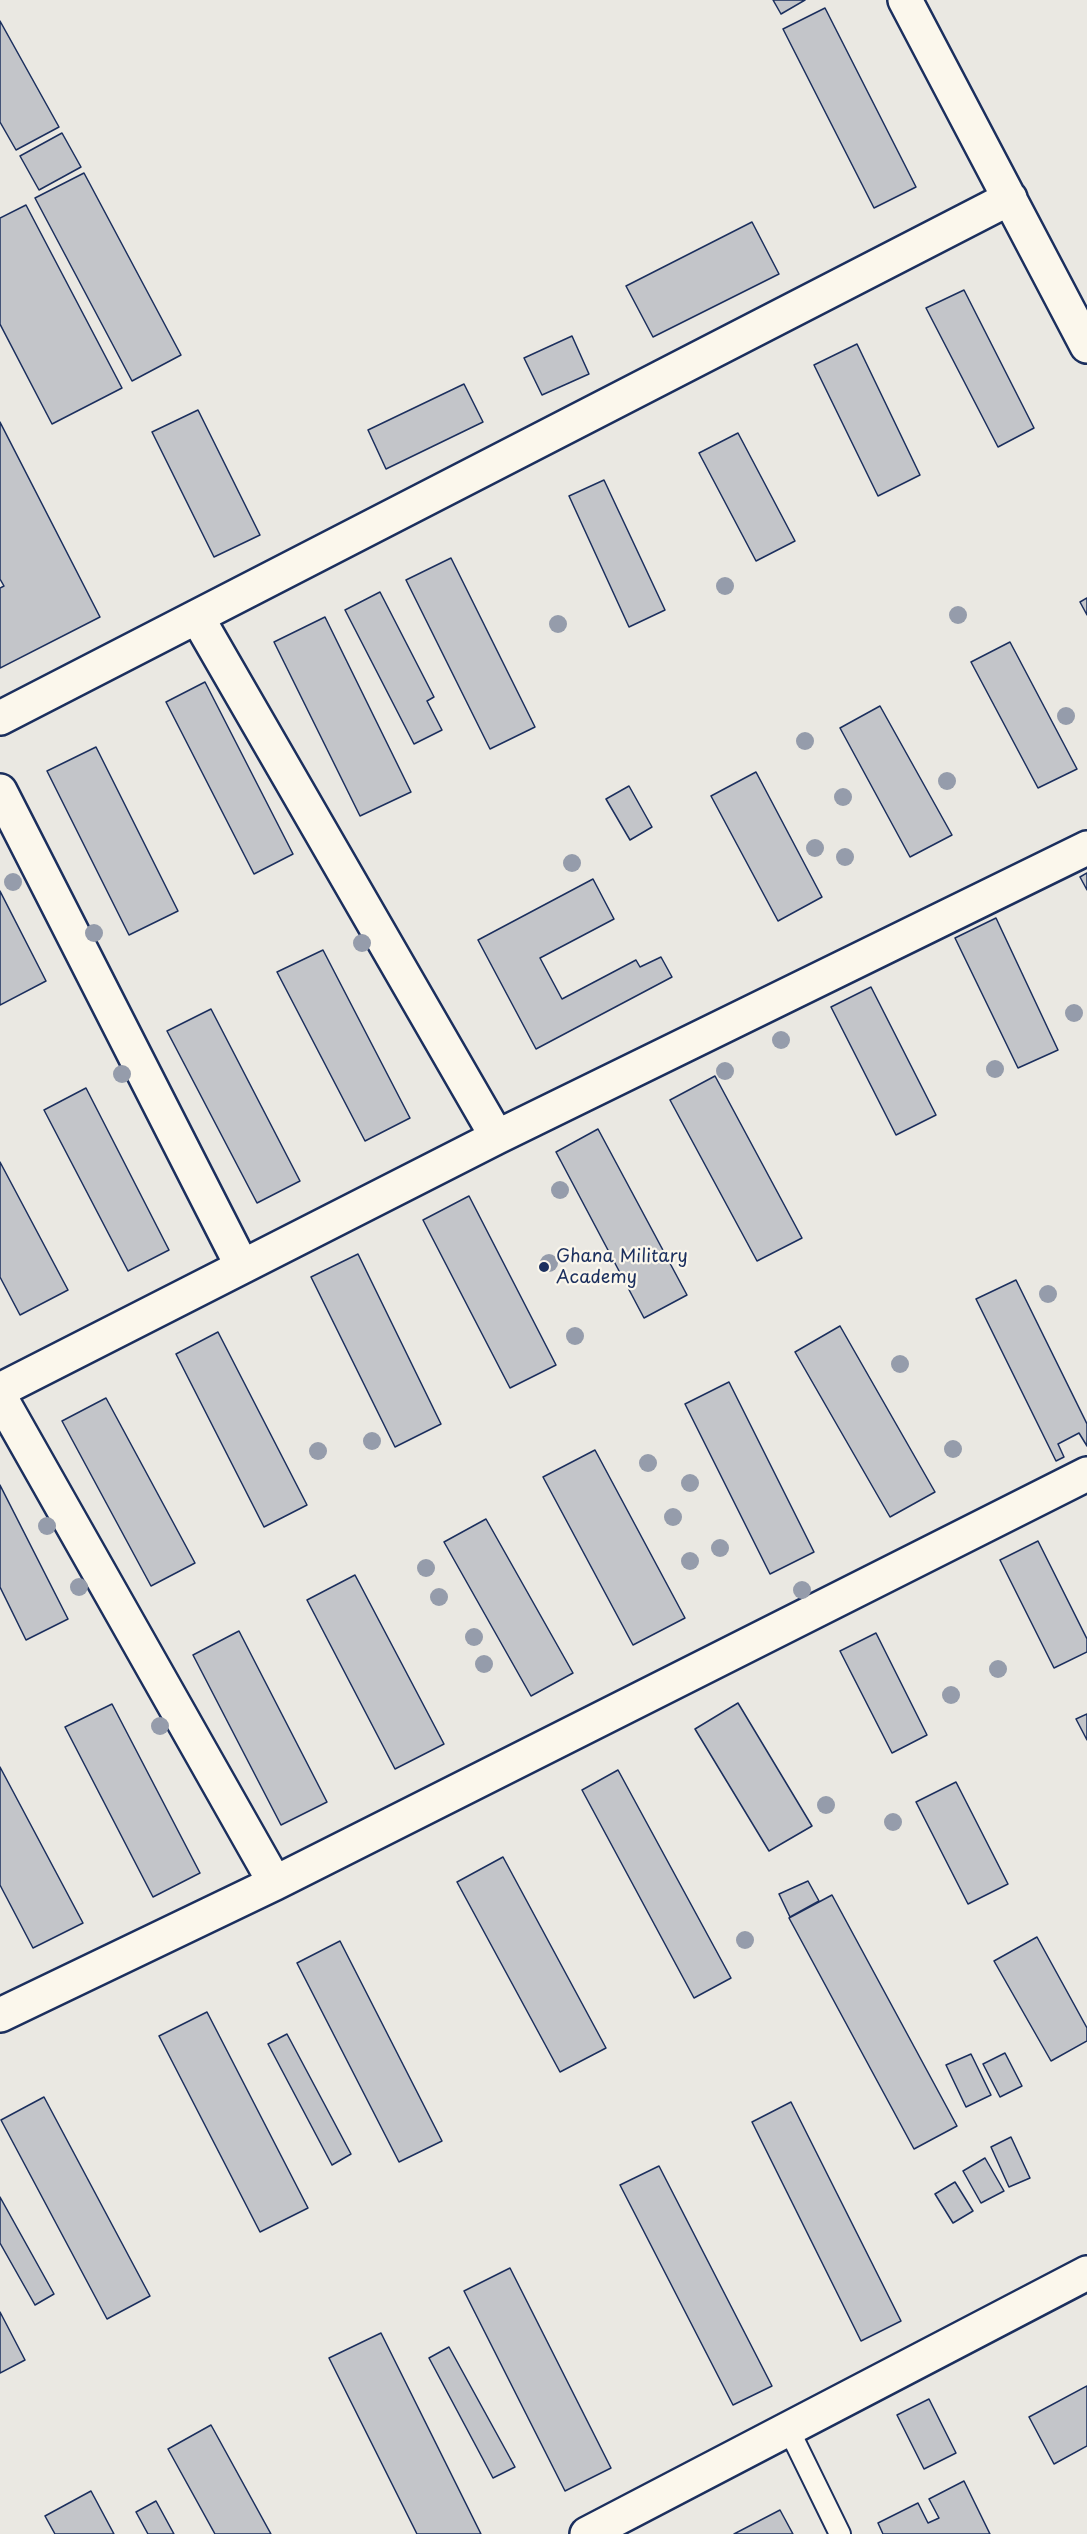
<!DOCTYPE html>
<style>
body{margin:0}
canvas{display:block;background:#fbf7ec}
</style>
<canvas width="1087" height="2534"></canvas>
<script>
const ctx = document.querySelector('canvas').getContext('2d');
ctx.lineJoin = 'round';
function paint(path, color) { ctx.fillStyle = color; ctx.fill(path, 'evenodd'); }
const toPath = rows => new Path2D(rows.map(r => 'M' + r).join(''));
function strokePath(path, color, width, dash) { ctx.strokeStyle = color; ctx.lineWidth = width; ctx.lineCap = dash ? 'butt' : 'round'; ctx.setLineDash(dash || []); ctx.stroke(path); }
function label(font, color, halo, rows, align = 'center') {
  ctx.font = font + ' "Playpen Sans",sans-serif'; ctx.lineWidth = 4.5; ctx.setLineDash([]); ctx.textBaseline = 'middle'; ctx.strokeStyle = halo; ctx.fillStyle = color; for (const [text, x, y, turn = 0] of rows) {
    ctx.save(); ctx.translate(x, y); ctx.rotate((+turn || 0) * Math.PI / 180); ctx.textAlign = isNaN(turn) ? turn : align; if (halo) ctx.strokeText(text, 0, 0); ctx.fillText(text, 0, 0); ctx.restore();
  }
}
paint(toPath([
 [0,0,1087,0,1087,2534,0,2534]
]), '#eae8e2');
const building = toPath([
 [773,0,805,0,781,14,773,0],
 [825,8,916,187,874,208,783,29,825,8],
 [0,21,59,127,16,150,0,122,0,21],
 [62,133,81,167,39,190,20,156,62,133],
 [84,173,181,355,132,381,35,198,84,173],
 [26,205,122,388,52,424,0,324,0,218,26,205],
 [752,222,779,274,653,337,626,286,752,222],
 [964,290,1034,428,998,447,926,308,964,290],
 [572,336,589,374,542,395,524,358,572,336],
 [857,344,920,475,878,496,814,365,857,344],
 [464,384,483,422,386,469,368,430,464,384],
 [198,410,260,535,214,557,152,432,198,410],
 [0,422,100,617,0,668,0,588,4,586,0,579,0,422],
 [738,433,795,541,756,561,699,453,738,433],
 [604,480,665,610,629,627,569,496,604,480],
 [451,558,535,727,490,749,406,580,451,558],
 [380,592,434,697,427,701,442,730,414,744,345,610,380,592],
 [1087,598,1087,615,1080,602,1087,598],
 [325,617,411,792,360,816,274,642,325,617],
 [1010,642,1077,769,1038,788,971,662,1010,642],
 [205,682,293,854,254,874,166,702,205,682],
 [880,706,952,835,910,857,840,728,880,706],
 [96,747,178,911,129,935,47,771,96,747],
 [756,772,822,897,778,921,711,796,756,772],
 [629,786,652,827,630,840,606,799,629,786],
 [1087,873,1087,890,1080,877,1087,873],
 [593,879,614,919,540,958,562,999,636,960,640,967,661,957,672,977,536,1049,478,940,593,879],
 [0,891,46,981,0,1005,0,891],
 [996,918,1058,1050,1018,1068,955,938,996,918],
 [323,950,410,1118,365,1141,277,972,323,950],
 [871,987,936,1115,896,1135,831,1007,871,987],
 [211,1009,300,1181,257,1203,167,1031,211,1009],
 [715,1076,802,1238,757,1261,670,1100,715,1076],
 [86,1088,169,1250,128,1271,44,1110,86,1088],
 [598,1129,687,1295,644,1318,556,1152,598,1129],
 [0,1162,68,1290,20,1315,0,1277,0,1162],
 [469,1196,556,1365,510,1388,423,1220,469,1196],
 [358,1254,441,1424,395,1447,311,1277,358,1254],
 [1016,1280,1087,1424,1087,1446,1079,1433,1058,1444,1064,1457,1056,1461,976,1299,1016,1280],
 [840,1326,935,1492,890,1517,795,1352,840,1326],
 [218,1332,307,1505,264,1527,176,1354,218,1332],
 [729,1382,814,1552,770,1574,685,1404,729,1382],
 [106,1398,195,1563,151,1586,62,1421,106,1398],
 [595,1450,685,1618,633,1645,543,1477,595,1450],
 [0,1485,68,1619,26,1640,0,1587,0,1485],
 [486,1519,573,1673,531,1696,444,1542,486,1519],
 [1038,1541,1087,1639,1087,1652,1054,1668,1000,1560,1038,1541],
 [355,1575,444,1744,395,1769,307,1600,355,1575],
 [239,1631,327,1802,281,1825,193,1655,239,1631],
 [876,1633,927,1735,892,1753,840,1651,876,1633],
 [738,1703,812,1826,769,1851,695,1729,738,1703],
 [112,1704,200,1873,153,1897,65,1727,112,1704],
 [1087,1714,1087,1740,1076,1719,1087,1714],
 [0,1767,83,1923,33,1948,0,1885,0,1767],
 [618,1770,731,1978,694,1998,582,1790,618,1770],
 [956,1782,1008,1884,968,1904,916,1802,956,1782],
 [503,1857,606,2048,560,2072,457,1882,503,1857],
 [808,1881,819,1901,790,1917,779,1894,808,1881],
 [832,1895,957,2126,914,2149,789,1918,832,1895],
 [1037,1937,1087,2028,1087,2041,1051,2061,994,1961,1037,1937],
 [340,1941,442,2141,399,2162,297,1963,340,1941],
 [207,2012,308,2208,260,2232,159,2036,207,2012],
 [287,2034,351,2154,332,2165,268,2044,287,2034],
 [1005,2053,1022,2086,1000,2097,983,2064,1005,2053],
 [971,2054,991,2095,966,2107,946,2065,971,2054],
 [44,2097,150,2296,107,2319,1,2120,44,2097],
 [791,2102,901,2321,861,2341,752,2122,791,2102],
 [1011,2137,1030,2178,1009,2187,991,2147,1011,2137],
 [985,2158,1004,2191,981,2203,963,2171,985,2158],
 [659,2166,772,2386,733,2405,620,2185,659,2166],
 [955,2182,973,2211,953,2223,935,2194,955,2182],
 [0,2197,54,2294,35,2305,0,2243,0,2197],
 [510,2268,611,2468,565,2491,464,2291,510,2268],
 [0,2312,25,2360,0,2373,0,2312],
 [381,2333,481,2534,417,2534,329,2358,381,2333],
 [449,2347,515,2467,493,2478,429,2358,449,2347],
 [1087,2386,1087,2446,1054,2464,1029,2417,1087,2386],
 [929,2399,956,2453,924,2469,897,2415,929,2399],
 [211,2425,271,2534,215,2534,168,2449,211,2425],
 [964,2481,990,2534,883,2534,878,2523,918,2503,928,2523,939,2518,929,2499,964,2481],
 [91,2491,114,2534,55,2534,45,2516,91,2491],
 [156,2501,174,2534,148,2534,136,2512,156,2501],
 [780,2510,793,2534,734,2534,780,2510]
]);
paint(building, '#c3c5c9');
strokePath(building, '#1b2f5e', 1.5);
const lane = toPath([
 [788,2428,840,2534]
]);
const street = toPath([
 [905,0,1087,346],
 [197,617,497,1137],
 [0,718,1010,198],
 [0,791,242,1266],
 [0,1390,497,1137,1087,848],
 [0,1397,275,1883],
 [0,2015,275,1883,1087,1474],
 [587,2534,1087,2273]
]);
strokePath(lane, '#1b2f5e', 24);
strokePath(street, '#1b2f5e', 38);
strokePath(lane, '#fbf7ec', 20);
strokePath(street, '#fbf7ec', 33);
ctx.fillStyle = '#959cab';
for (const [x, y] of [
 [725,586],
 [958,615],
 [558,624],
 [1066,716],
 [805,741],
 [947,781],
 [843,797],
 [815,848],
 [845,857],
 [572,863],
 [13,882],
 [94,933],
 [362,943],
 [1074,1013],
 [781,1040],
 [995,1069],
 [725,1071],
 [122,1074],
 [560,1190],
 [549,1263],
 [1048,1294],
 [575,1336],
 [900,1364],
 [372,1441],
 [953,1449],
 [318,1451],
 [648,1463],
 [690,1483],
 [673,1517],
 [47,1526],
 [720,1548],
 [690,1561],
 [426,1568],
 [79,1587],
 [802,1590],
 [439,1597],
 [474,1637],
 [484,1664],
 [998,1669],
 [951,1695],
 [160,1726],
 [826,1805],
 [893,1822],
 [745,1940]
]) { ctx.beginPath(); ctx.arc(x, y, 9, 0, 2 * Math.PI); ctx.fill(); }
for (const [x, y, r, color] of [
 [544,1267,6,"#1b2f5e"]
]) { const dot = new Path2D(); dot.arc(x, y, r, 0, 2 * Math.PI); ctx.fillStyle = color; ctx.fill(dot); strokePath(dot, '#fbf7ec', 2); }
label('18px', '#1b2f5e', '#fbf7ec', [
 ["Ghana Military",556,1257],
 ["Academy",556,1278]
], 'left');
</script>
